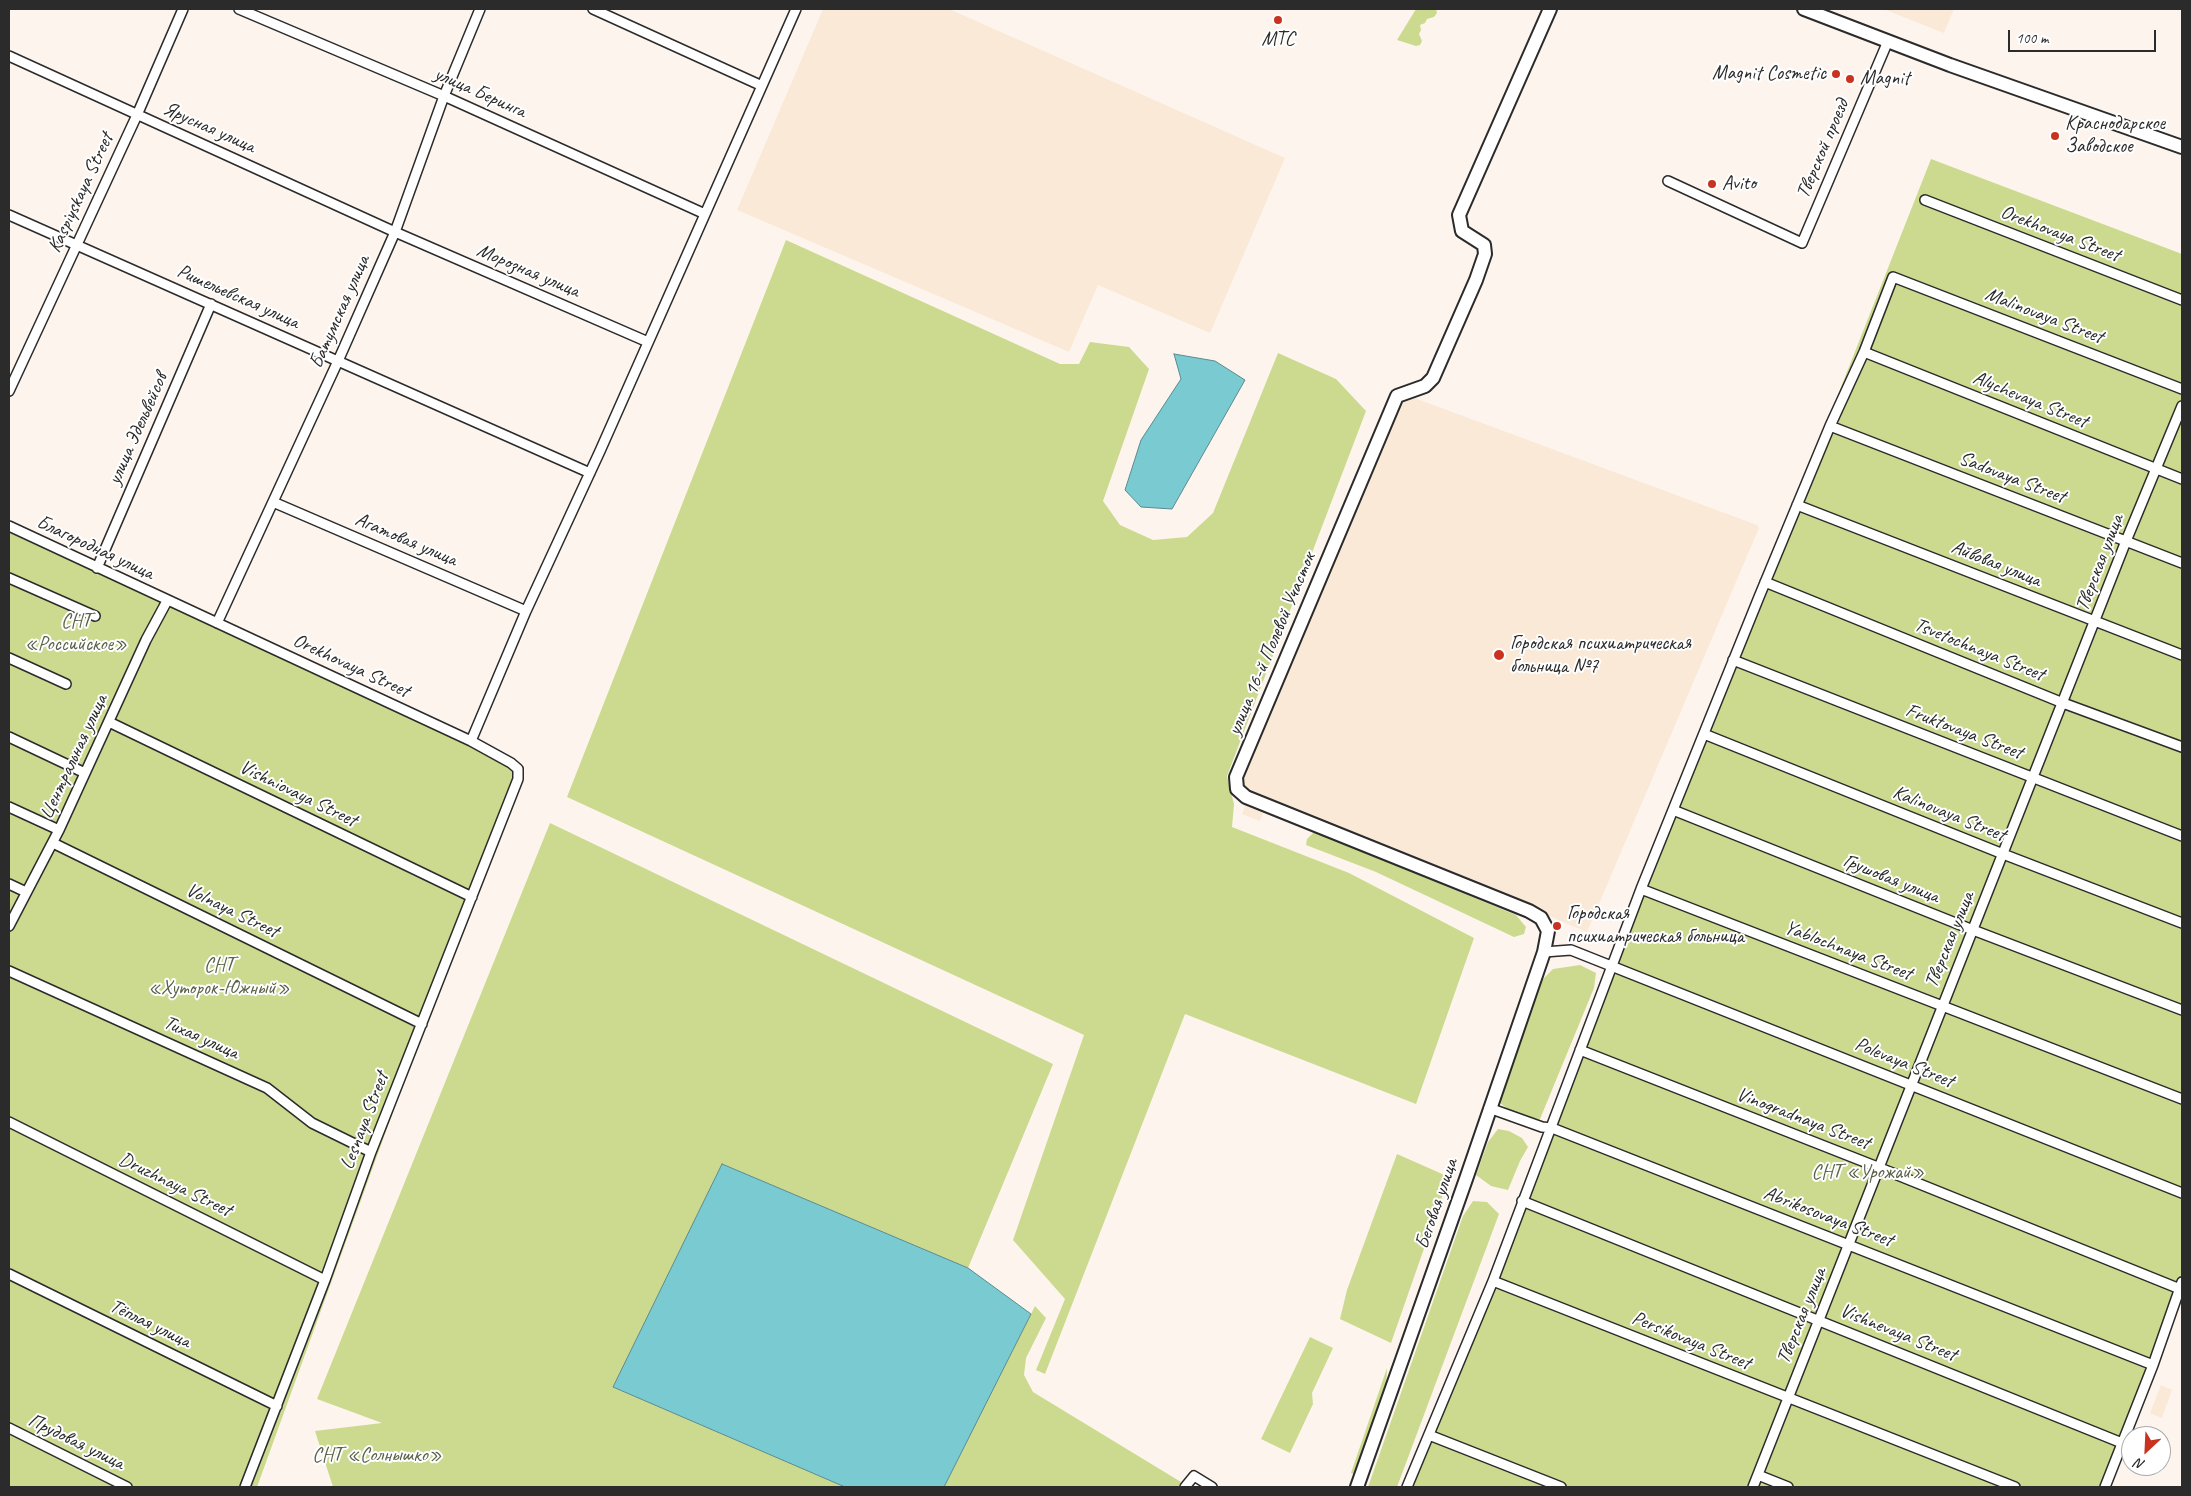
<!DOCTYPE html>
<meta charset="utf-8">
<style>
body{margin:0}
#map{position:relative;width:2191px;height:1496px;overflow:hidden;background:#fdf5ed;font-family:Caveat,sans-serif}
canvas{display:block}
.frame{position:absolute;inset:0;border:10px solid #2b2b2b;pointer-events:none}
.north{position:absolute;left:2121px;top:1426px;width:50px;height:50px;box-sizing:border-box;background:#fff;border:1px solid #aaa;border-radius:50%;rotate:205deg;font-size:14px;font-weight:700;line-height:20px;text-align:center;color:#2b2b2b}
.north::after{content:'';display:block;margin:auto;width:18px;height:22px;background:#c8321e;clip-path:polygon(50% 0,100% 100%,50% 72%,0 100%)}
.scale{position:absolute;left:2008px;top:30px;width:148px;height:22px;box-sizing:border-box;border:2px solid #2b2b2b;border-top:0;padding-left:6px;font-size:15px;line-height:18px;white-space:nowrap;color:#2b2b2b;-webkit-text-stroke:4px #fff;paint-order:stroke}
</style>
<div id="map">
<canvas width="2191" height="1496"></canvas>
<div class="frame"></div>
<div class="north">N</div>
<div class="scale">100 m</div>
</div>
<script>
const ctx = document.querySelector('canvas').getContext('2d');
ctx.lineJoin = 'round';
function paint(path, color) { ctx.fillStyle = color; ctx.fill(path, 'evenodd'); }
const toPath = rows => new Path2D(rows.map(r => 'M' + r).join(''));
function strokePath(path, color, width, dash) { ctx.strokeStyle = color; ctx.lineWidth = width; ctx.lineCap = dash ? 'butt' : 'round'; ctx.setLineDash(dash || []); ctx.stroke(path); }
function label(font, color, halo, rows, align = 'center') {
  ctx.font = font + ' Caveat,sans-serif'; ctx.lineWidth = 4; ctx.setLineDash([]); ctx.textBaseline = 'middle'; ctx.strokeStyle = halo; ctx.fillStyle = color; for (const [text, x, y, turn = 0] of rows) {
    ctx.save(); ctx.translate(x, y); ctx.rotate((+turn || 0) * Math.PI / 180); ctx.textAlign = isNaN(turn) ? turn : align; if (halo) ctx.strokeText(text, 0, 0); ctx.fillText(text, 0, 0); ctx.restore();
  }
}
paint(toPath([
 [823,9,949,9,1285,158,1210,333,1098,285,1069,352,737,210],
 [1883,9,1954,9,1944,33],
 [1412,397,1757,525,1759,528,1587,932,1246,789,1242,782,1396,406],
 [1245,806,1263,813,1260,821,1242,814],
 [2161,1385,2172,1390,2162,1418,2150,1413]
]), '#fae9d7');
paint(toPath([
 [1416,9,1436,9,1437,13,1434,17,1427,19,1425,23,1420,25,1421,30,1419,34,1422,41,1420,45,1416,46,1397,40],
 [1931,159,2182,254,2182,1292,2109,1487,1407,1487],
 [786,240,1060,364,1079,364,1090,342,1129,347,1149,369,1103,501,1120,525,1153,540,1187,537,1213,513,1278,353,1336,379,1366,411,1227,776,1234,804,1232,827,1349,873,1474,938,1416,1104,1185,1014,1045,1374,1036,1370,1065,1299,1013,1240,1084,1035,567,797],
 [9,526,471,741,517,770,257,1487,9,1487],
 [550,823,1053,1064,968,1268,722,1164,613,1387,845,1487,333,1487,315,1431,382,1423,317,1399],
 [1314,832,1516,915,1526,927,1524,934,1514,937,1376,872,1306,845,1307,839],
 [1580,965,1596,973,1594,988,1540,1119,1530,1118,1510,1111,1500,1103,1542,980,1553,969],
 [1498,1129,1509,1131,1522,1138,1528,1147,1520,1161,1508,1190,1491,1186,1476,1175,1488,1142],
 [1397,1154,1449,1177,1391,1343,1340,1319,1347,1290],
 [1473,1201,1487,1202,1499,1214,1397,1487,1368,1487,1463,1216],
 [1035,1306,1046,1318,1026,1358,1024,1375,1033,1392,1181,1482,1178,1487,944,1487],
 [1310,1337,1333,1348,1312,1393,1313,1404,1290,1453,1261,1439],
 [1387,1368,1386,1390,1357,1475,1351,1473]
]), '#cbda8e');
const water = toPath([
 [1174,354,1215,361,1245,380,1172,509,1141,507,1125,490,1141,440,1181,379,1174,354],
 [722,1164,968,1268,1031,1314,944,1487,845,1487,613,1387,722,1164]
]);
paint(water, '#79cad1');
strokePath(water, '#5a8a8f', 1);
const street = toPath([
 [239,9,444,96,705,214],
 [593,9,760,85],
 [9,56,395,232,648,342],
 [1668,181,1802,243,1888,41],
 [1925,200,2182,300],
 [9,215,590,473],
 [1864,352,2182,479],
 [9,391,137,115,183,9],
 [1830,426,2182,563],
 [273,502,526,611],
 [1797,505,2182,655],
 [9,526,471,741,511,763,518,769,518,779,371,1152,325,1280,245,1487],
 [97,568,211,304],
 [9,578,95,616],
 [1765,582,2063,703,2182,747],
 [217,623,338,361,395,232,444,96,480,9],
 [9,658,66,684],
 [1733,660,2182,836],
 [109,722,472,897],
 [1704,734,2003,854,2182,923],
 [9,737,85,773],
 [471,741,526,611,600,451,796,9],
 [9,807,59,830],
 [1673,810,1973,930,2182,1010],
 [53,843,422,1024],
 [9,884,26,892],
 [1641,889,2182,1099],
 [9,926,59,830,146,640,167,601],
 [1544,952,1571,950,2182,1193],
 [9,971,267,1088,312,1123,371,1152],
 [1580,1050,1880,1168,2180,1289],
 [1489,1108,1542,1127,1552,1128,2153,1365],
 [9,1122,325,1280],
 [1522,1201,2122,1443],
 [9,1274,277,1406],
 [1493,1281,2015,1487],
 [9,1428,127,1487],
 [1429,1435,1561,1487],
 [1758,1475,1788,1487],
 [1185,1487,1194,1476,1212,1487],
 [1407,1487,1493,1281,1641,889,1759,597,1830,426,1864,352,1893,277,2182,389],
 [1753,1487,2126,541,2182,406],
 [2105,1487,2153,1365,2182,1282]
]);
const secondary = toPath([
 [1804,9,1950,65,2182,147],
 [1357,1487,1466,1179,1544,952,1548,931,1541,918,1529,911,1246,797,1237,789,1236,777,1397,396,1425,386,1433,378,1476,280,1485,254,1484,245,1462,231,1459,215,1550,9]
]);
strokePath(street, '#2b2b2b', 12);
strokePath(secondary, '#2b2b2b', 16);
strokePath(street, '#fff', 9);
strokePath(secondary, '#fff', 12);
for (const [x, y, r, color] of [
 [1278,20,5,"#c8321e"],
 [1836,74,5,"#c8321e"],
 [1850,79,5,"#c8321e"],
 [2055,136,5,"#c8321e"],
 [1712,184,5,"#c8321e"],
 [1499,655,6,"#c8321e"],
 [1557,926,5,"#c8321e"]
]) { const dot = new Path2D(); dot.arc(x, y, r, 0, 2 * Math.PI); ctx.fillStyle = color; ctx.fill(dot); strokePath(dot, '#fff', 2); }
label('20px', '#2b2b2b', '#fff', [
 ["МТС",1278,40,"center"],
 ["Magnit Cosmetic",1826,74,"right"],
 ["Magnit",1860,79],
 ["Краснодарское",2065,124],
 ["Заводское",2065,147],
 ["Avito",1722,184],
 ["Городская психиатрическая",1510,644],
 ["больница №7",1510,667],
 ["Городская",1567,914],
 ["психиатрическая больница",1567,937]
], 'left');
label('20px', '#2b2b2b', '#fff', [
 ["улица Беринга",480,93,24],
 ["Ярусная улица",209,128,24],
 ["Тверской проезд",1823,149,-67],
 ["Kaspiyskaya Street",81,193,-65],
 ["Orekhovaya Street",2060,234,21],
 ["Морозная улица",528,271,23],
 ["Ришельевская улица",238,297,24],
 ["Батумская улица",340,312,-66],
 ["Malinovaya Street",2044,316,21],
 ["Alychevaya Street",2030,400,22],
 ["улица Эдельвейсов",138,429,-66],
 ["Sadovaya Street",2012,478,21],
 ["Агатовая улица",406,540,23],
 ["Благородная улица",95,548,25],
 ["Тверская улица",2100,563,-69],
 ["Айвовая улица",1996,564,22],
 ["улица 16-й Полевой Участок",1272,644,-67],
 ["Tsvetochnaya Street",1979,650,22],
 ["Orekhovaya Street",351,666,25],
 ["Fruktovaya Street",1964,732,21],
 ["Центральная улица",74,757,-65],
 ["Vishniovaya Street",298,794,26],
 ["Kalinovaya Street",1949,814,22],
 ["Грушовая улица",1891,879,22],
 ["Volnaya Street",232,911,26],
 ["Тверская улица",1950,940,-68],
 ["Yablochnaya Street",1848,951,21],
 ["Тихая улица",201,1038,24],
 ["Polevaya Street",1904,1063,22],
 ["Vinogradnaya Street",1803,1119,21],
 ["Lesnaya Street",365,1121,-69],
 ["Druzhnaya Street",175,1185,26],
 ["Беговая улица",1437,1204,-71],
 ["Abrikosovaya Street",1828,1217,21],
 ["Тверская улица",1802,1316,-68],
 ["Тёплая улица",150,1324,26],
 ["Vishnevaya Street",1898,1333,22],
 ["Persikovaya Street",1691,1341,22],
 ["Прудовая улица",76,1442,26]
]);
label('20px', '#5b6049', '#fff', [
 ["СНТ",76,622],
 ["«Российское»",76,645],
 ["СНТ",219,966],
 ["«Хуторок-Южный»",219,989],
 ["СНТ «Урожай»",1868,1173],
 ["СНТ «Солнышко»",377,1456]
]);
</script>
